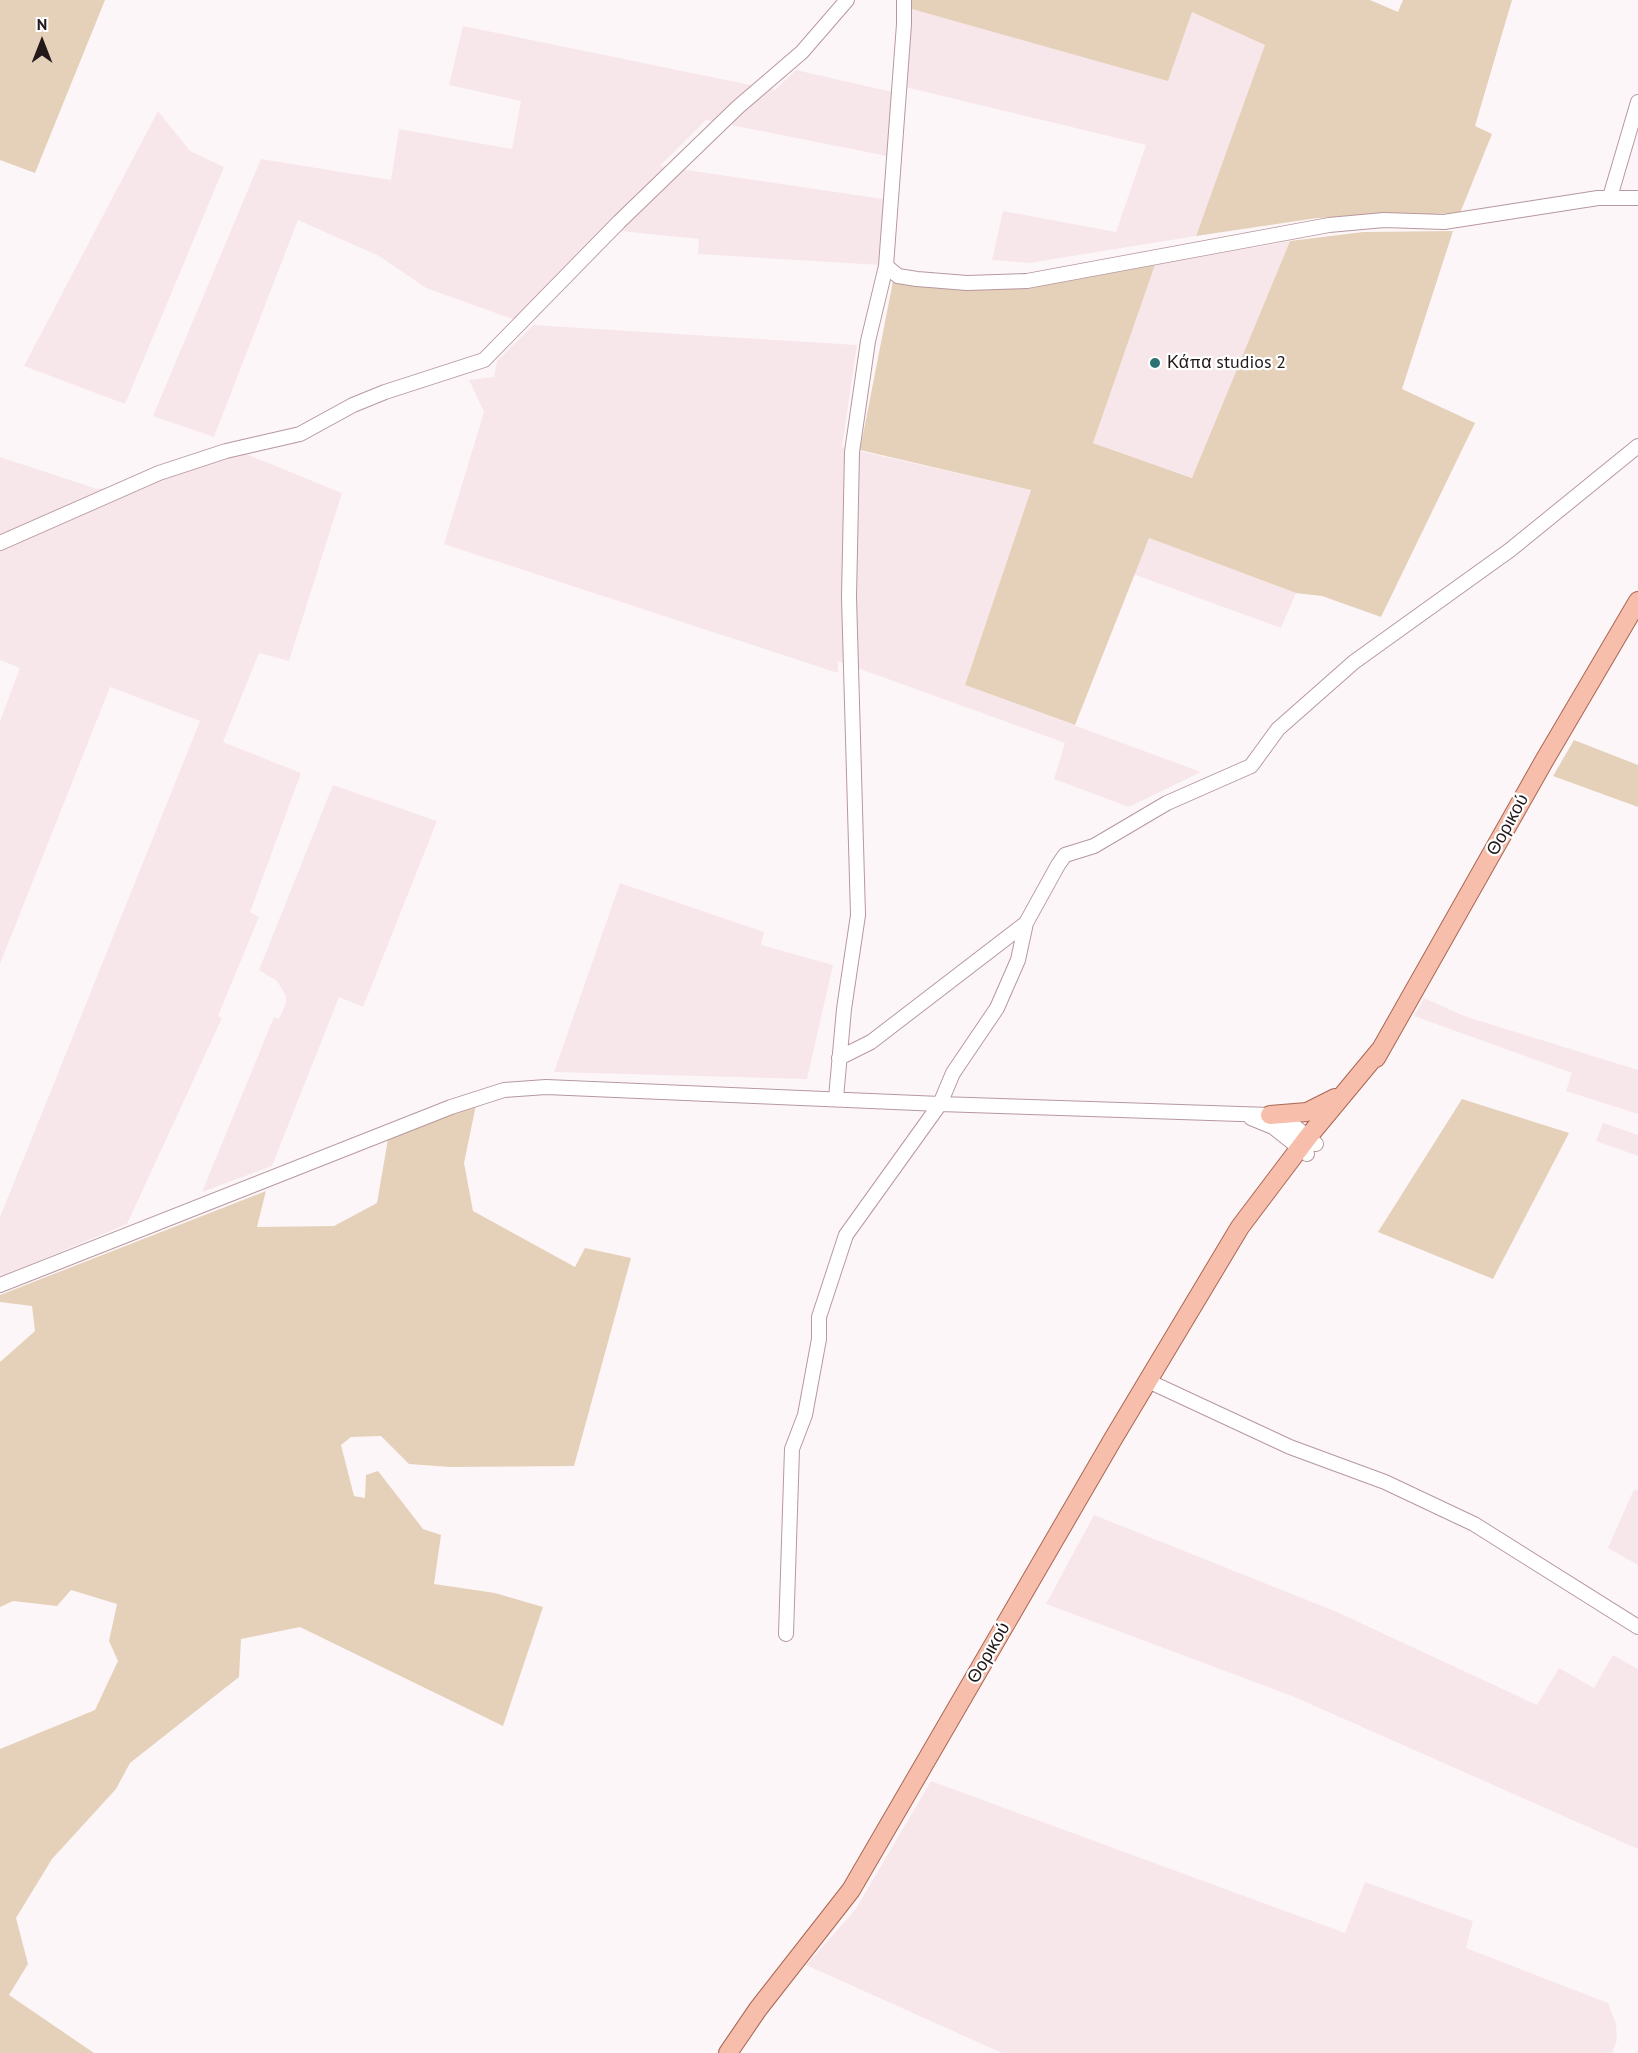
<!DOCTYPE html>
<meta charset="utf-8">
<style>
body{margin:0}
#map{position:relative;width:1638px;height:2053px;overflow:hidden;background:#fdf6f8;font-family:"PT Sans",sans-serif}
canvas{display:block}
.north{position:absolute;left:12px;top:12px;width:60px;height:60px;-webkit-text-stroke:4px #fff;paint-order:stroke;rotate:0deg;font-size:16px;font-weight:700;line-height:24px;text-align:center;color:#23181a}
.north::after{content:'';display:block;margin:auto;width:21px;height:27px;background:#23181a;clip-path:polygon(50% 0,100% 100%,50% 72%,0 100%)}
</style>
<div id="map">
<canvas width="1638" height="2053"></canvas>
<div class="north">N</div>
</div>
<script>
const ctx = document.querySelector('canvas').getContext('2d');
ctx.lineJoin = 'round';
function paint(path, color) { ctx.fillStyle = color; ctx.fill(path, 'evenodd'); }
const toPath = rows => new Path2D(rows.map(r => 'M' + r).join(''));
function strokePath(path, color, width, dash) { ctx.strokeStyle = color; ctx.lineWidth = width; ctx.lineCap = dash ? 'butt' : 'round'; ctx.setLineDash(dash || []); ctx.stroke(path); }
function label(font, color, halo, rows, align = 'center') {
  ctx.font = font + ' "PT Sans",sans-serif'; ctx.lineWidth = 4.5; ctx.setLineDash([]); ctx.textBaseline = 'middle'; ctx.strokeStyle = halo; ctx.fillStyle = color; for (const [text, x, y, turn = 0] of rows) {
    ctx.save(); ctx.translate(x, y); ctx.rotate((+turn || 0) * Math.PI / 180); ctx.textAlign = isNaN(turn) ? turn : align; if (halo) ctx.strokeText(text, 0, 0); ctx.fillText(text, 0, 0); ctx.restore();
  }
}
paint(toPath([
 [908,8,1168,80,1192,11,1266,45,1196,236,1029,263,992,260,1003,211,1116,232,1146,145,905,87],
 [463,26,775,90,796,70,892,92,887,156,706,120,660,166,883,199,880,265,698,254,699,239,620,231,612,221,518,321,426,288,379,256,298,220,214,437,153,416,261,159,391,180,399,129,512,149,521,101,449,85],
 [158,111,190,151,224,167,125,404,24,366],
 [1290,241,1193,478,1093,443,1155,265],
 [533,325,857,345,842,447,1031,490,965,685,1201,772,1129,807,1054,779,1065,743,838,661,838,673,444,544,484,412,469,380,494,377,497,361],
 [241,452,342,493,289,661,259,653,223,742,301,773,250,912,259,917,218,1016,222,1018,127,1224,0,1277,0,1217,200,721,110,687,0,964,0,721,20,668,0,660,0,457,97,489,152,480],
 [1149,538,1296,593,1281,628,1133,574],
 [333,785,437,821,363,1007,339,997,272,1166,202,1192,274,1017,279,1019,286,1003,286,996,277,981,259,970],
 [620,883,764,932,761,945,833,965,807,1079,554,1072],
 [1424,998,1464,1016,1638,1070,1638,1114,1566,1091,1572,1073,1414,1016],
 [1603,1123,1638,1135,1638,1156,1596,1141],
 [1634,1489,1638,1491,1638,1565,1608,1548],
 [1094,1515,1337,1612,1537,1705,1559,1668,1594,1688,1613,1655,1638,1669,1638,1849,1292,1696,1046,1604],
 [931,1781,1345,1933,1365,1882,1473,1921,1466,1948,1608,2003,1616,2024,1617,2040,1612,2053,1002,2053,806,1965,855,1910]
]), '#f8e7ea');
paint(toPath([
 [0,0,105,0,35,173,0,160],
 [908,0,1370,0,1398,12,1403,0,1512,0,1475,126,1492,134,1460,213,1317,218,1196,236,1265,45,1192,12,1168,81,908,8],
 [1453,231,1402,389,1475,423,1381,617,1322,596,1296,593,1149,538,1075,725,965,685,1031,490,860,450,893,281,952,288,1067,281,1155,265,1093,443,1192,478,1290,241,1363,232],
 [1574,740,1638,765,1638,807,1553,776],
 [1462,1099,1569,1133,1493,1279,1378,1232],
 [476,1105,464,1163,473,1211,575,1267,585,1248,631,1258,574,1466,450,1467,409,1464,381,1436,351,1437,341,1445,354,1496,365,1498,366,1475,378,1471,423,1529,441,1535,434,1584,495,1593,543,1607,503,1726,300,1627,241,1639,239,1677,130,1763,116,1789,52,1859,16,1918,28,1964,9,1995,94,2053,0,2053,0,1749,95,1710,118,1661,109,1641,117,1604,71,1590,57,1606,13,1601,0,1607,0,1362,35,1331,32,1306,0,1302,0,1295,266,1191,257,1227,334,1226,377,1203,388,1139]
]), '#e5d1b9');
const minor = toPath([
 [1610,197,1638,102],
 [886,266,898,276,917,279,967,283,1027,281,1329,225,1384,220,1444,222,1598,198,1638,198],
 [0,543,159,473,226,451,300,434,353,405,385,392,484,360,619,222,738,107,802,52,847,0],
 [839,1058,871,1042,1026,923],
 [836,1098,844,1009,858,915,849,597,852,452,868,341,886,266,904,24,904,0],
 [1251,1118,1273,1127,1307,1154],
 [0,1285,451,1107,504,1090,546,1087,940,1104,1270,1115,1287,1120,1316,1144],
 [1148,1381,1290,1447,1385,1482,1474,1524,1638,1627],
 [786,1634,792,1449,805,1415,819,1339,819,1317,846,1235,940,1104,953,1073,997,1008,1018,960,1026,923,1058,865,1065,855,1094,846,1167,803,1251,766,1278,729,1354,662,1510,550,1638,446]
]);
const major = toPath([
 [1376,1058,1544,761,1638,601],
 [1270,1115,1307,1112,1335,1098],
 [728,2053,758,2009,851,1890,1113,1439,1240,1227,1308,1137,1381,1049]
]);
strokePath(minor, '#b7989e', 16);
strokePath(major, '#a96754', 20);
strokePath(minor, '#fff', 14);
strokePath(major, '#f7beab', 18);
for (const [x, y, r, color] of [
 [1155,363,6,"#2b7473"]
]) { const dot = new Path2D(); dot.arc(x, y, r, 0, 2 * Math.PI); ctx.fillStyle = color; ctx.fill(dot); strokePath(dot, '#fff', 2); }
label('18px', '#23181a', '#fff', [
 ["Κάπα studios 2",1167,363]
], 'left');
label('18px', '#23181a', '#fff', [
 ["Θορικού",1508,825,-61],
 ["Θορικού",989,1653,-60]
]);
</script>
